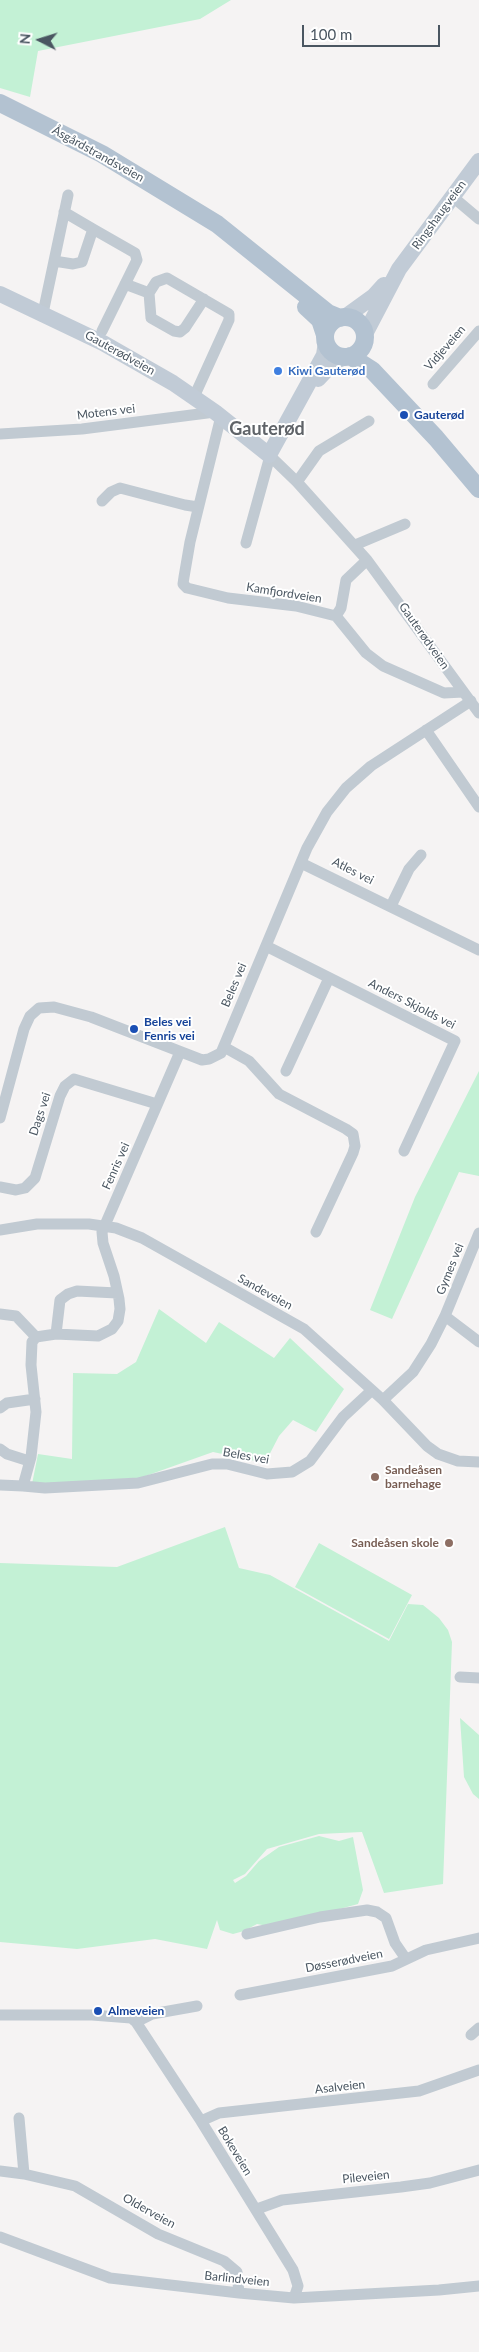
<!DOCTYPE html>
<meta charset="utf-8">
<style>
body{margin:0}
#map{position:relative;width:479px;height:2352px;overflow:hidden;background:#f5f3f3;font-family:Lato,sans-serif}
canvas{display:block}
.north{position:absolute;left:15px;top:15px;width:50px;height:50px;-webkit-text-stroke:4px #fff;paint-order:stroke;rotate:275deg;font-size:14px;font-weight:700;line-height:20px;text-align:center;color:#4a5661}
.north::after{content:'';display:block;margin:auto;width:18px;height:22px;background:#4a5661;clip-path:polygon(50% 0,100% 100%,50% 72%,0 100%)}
.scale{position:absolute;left:302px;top:25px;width:138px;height:22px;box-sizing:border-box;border:2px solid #4a5661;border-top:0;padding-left:6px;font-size:15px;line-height:18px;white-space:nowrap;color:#4a5661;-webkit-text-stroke:4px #fff;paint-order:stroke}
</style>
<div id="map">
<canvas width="479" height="2352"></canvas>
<div class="north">N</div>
<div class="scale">100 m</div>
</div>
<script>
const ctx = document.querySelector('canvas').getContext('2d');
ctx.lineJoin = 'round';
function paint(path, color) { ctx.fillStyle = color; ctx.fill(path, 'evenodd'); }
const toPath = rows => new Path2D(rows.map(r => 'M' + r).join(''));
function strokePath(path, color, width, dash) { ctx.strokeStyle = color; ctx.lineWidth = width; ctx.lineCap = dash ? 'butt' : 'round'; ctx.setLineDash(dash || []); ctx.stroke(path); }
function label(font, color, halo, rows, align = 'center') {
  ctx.font = font + ' Lato,sans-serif'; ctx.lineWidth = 4; ctx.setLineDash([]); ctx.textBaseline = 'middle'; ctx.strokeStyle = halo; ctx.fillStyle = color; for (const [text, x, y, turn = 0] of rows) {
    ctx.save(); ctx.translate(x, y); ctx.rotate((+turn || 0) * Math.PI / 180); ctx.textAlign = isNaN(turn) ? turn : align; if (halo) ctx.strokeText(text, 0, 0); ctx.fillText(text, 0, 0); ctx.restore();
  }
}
paint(toPath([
 [0,0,231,0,200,19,38,51,30,97,0,88],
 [479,1071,479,1176,459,1172,392,1319,370,1310,415,1197],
 [159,1309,206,1343,219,1322,274,1358,290,1338,344,1389,316,1432,293,1420,279,1436,265,1463,213,1452,140,1478,32,1484,38,1454,72,1459,73,1373,117,1374,136,1362],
 [225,1527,239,1568,270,1575,389,1641,408,1604,423,1605,439,1618,448,1630,452,1642,443,1884,384,1893,362,1832,319,1834,267,1849,245,1874,233,1880,235,1883,246,1876,259,1861,279,1847,319,1836,339,1841,353,1837,363,1890,358,1904,273,1927,257,1924,244,1931,233,1934,220,1930,217,1920,207,1949,155,1939,77,1949,0,1942,0,1563,117,1567],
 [319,1543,412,1595,389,1639,295,1587],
 [460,1718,479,1735,479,1799,473,1794,464,1777]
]), '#c3f1d5');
strokePath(toPath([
 [453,197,479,219],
 [93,229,135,253,137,260,102,331],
 [54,261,73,264,82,262,93,229,64,212],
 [125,284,149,293,151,318,174,331,180,332,185,328,204,299],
 [149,293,156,282,167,278,229,314,229,320,194,397],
 [43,313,68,195],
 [433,384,479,331],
 [221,416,190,542,184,577,183,584,187,588,228,598,296,606,336,616,366,653,383,666,444,693,463,692],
 [0,434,82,429,215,412],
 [269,455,297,482,367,560,479,713],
 [297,482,319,451,369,421],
 [102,501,111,492,120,488,185,505,198,507],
 [246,543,270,456],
 [355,545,405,524],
 [336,616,341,608,346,580,367,560],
 [426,730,479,807],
 [301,863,479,950],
 [391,906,409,869,421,855],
 [266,946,455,1041,404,1151],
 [224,1047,249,1061,279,1094,346,1129,353,1134,355,1146,353,1153,316,1232],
 [180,1052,102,1232,103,1243,114,1276,119,1299,120,1309,118,1321,112,1329,98,1336,56,1334,36,1337,32,1342,31,1365,36,1412,31,1457,23,1486,45,1488,138,1483,212,1464,227,1464,267,1474,292,1472,310,1461,343,1417,371,1391],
 [286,1071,329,978],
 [0,1118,24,1029,30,1016,39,1008,54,1007,91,1017,202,1060,209,1059,221,1053,307,848,327,812,346,788,371,766,471,701],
 [0,1187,16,1190,25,1188,35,1178,60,1096,65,1086,74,1079,157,1104],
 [0,1230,37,1224,89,1224,116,1228,142,1238,304,1329,383,1400,427,1446,438,1454,458,1461,479,1462],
 [479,1233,445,1316,479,1342],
 [0,1314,16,1316,36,1337],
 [56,1334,60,1300,68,1294,77,1291,117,1293],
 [383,1400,413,1372,431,1344,445,1316],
 [0,1408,7,1403,35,1399],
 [0,1449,7,1454,29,1461],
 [0,1485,23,1486],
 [460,1677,479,1678],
 [247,1934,320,1917,367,1910,377,1912,386,1918,395,1943,406,1959],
 [240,1995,392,1966,426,1950,479,1938],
 [0,2015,92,2015,131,2018,136,2022,201,2121,293,2270,298,2286,294,2298],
 [136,2022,152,2014,197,2006],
 [471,2035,479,2028],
 [19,2118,24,2174],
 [201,2121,219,2113,419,2091,479,2070],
 [0,2171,24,2174,75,2186,158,2234,224,2261,237,2272,239,2293],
 [257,2209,282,2200,401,2187,430,2183,479,2170],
 [0,2237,110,2278,239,2293,294,2298,439,2290,479,2286]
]), '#c1cad2', 11);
strokePath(toPath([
 [0,294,103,343,173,383,215,412,269,455,324,355,326,342],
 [345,317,374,296,384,285],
 [365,334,399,269,479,161],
 [318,379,333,363,344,357]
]), '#c1cbd6', 16);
strokePath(toPath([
 [0,103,102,154,217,224,328,313,340,318],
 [306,307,320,320,325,335],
 '325 337a20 20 0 1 1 40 0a20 20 0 1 1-40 0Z',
 [350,356,372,370,436,438,479,489]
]), '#b3c2d1', 18);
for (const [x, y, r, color] of [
 [278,371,5,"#3f7fe0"],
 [404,415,5,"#1a4fb4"],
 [134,1029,5,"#1a4fb4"],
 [375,1477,5,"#8d6e63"],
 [449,1543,5,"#8d6e63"],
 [98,2011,5,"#1a4fb4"]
]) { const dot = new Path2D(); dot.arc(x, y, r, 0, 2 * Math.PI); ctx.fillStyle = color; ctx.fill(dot); strokePath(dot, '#fff', 2); }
label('12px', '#4a5661', '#fff', [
 ["Åsgårdstrandsveien",98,154,29],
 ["Ringshaugveien",439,215,-54],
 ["Vidjeveien",445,348,-49],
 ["Gauterødveien",120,353,29],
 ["Motens vei",106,412,-7],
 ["Kamfjordveien",284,593,9],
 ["Gauterødveien",424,636,55],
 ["Atles vei",353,871,27],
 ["Beles vei",234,985,-67],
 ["Anders Skjolds vei",412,1004,27],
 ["Dags vei",40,1114,-72],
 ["Fenris vei",116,1166,-66],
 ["Gymes vei",450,1269,-68],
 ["Sandeveien",265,1292,29],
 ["Beles vei",246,1456,10],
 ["Døsserødveien",344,1961,-11],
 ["Asalveien",340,2087,-6],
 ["Bokeveien",235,2151,59],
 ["Pileveien",366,2177,-6],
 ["Olderveien",149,2211,29],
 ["Barlindveien",237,2279,6]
]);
label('bold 12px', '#366cbe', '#fff', [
 ["Kiwi Gauterød",288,371]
], 'left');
label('bold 12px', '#164399', '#fff', [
 ["Gauterød",414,415],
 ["Beles vei",144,1022],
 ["Fenris vei",144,1036],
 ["Almeveien",108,2011]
], 'left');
label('bold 12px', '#785e54', '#fff', [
 ["Sandeåsen",385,1470],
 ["barnehage",385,1484],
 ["Sandeåsen skole",439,1543,"right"]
], 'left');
label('bold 18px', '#5f6368', '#fff', [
 ["Gauterød",267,429]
]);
</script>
